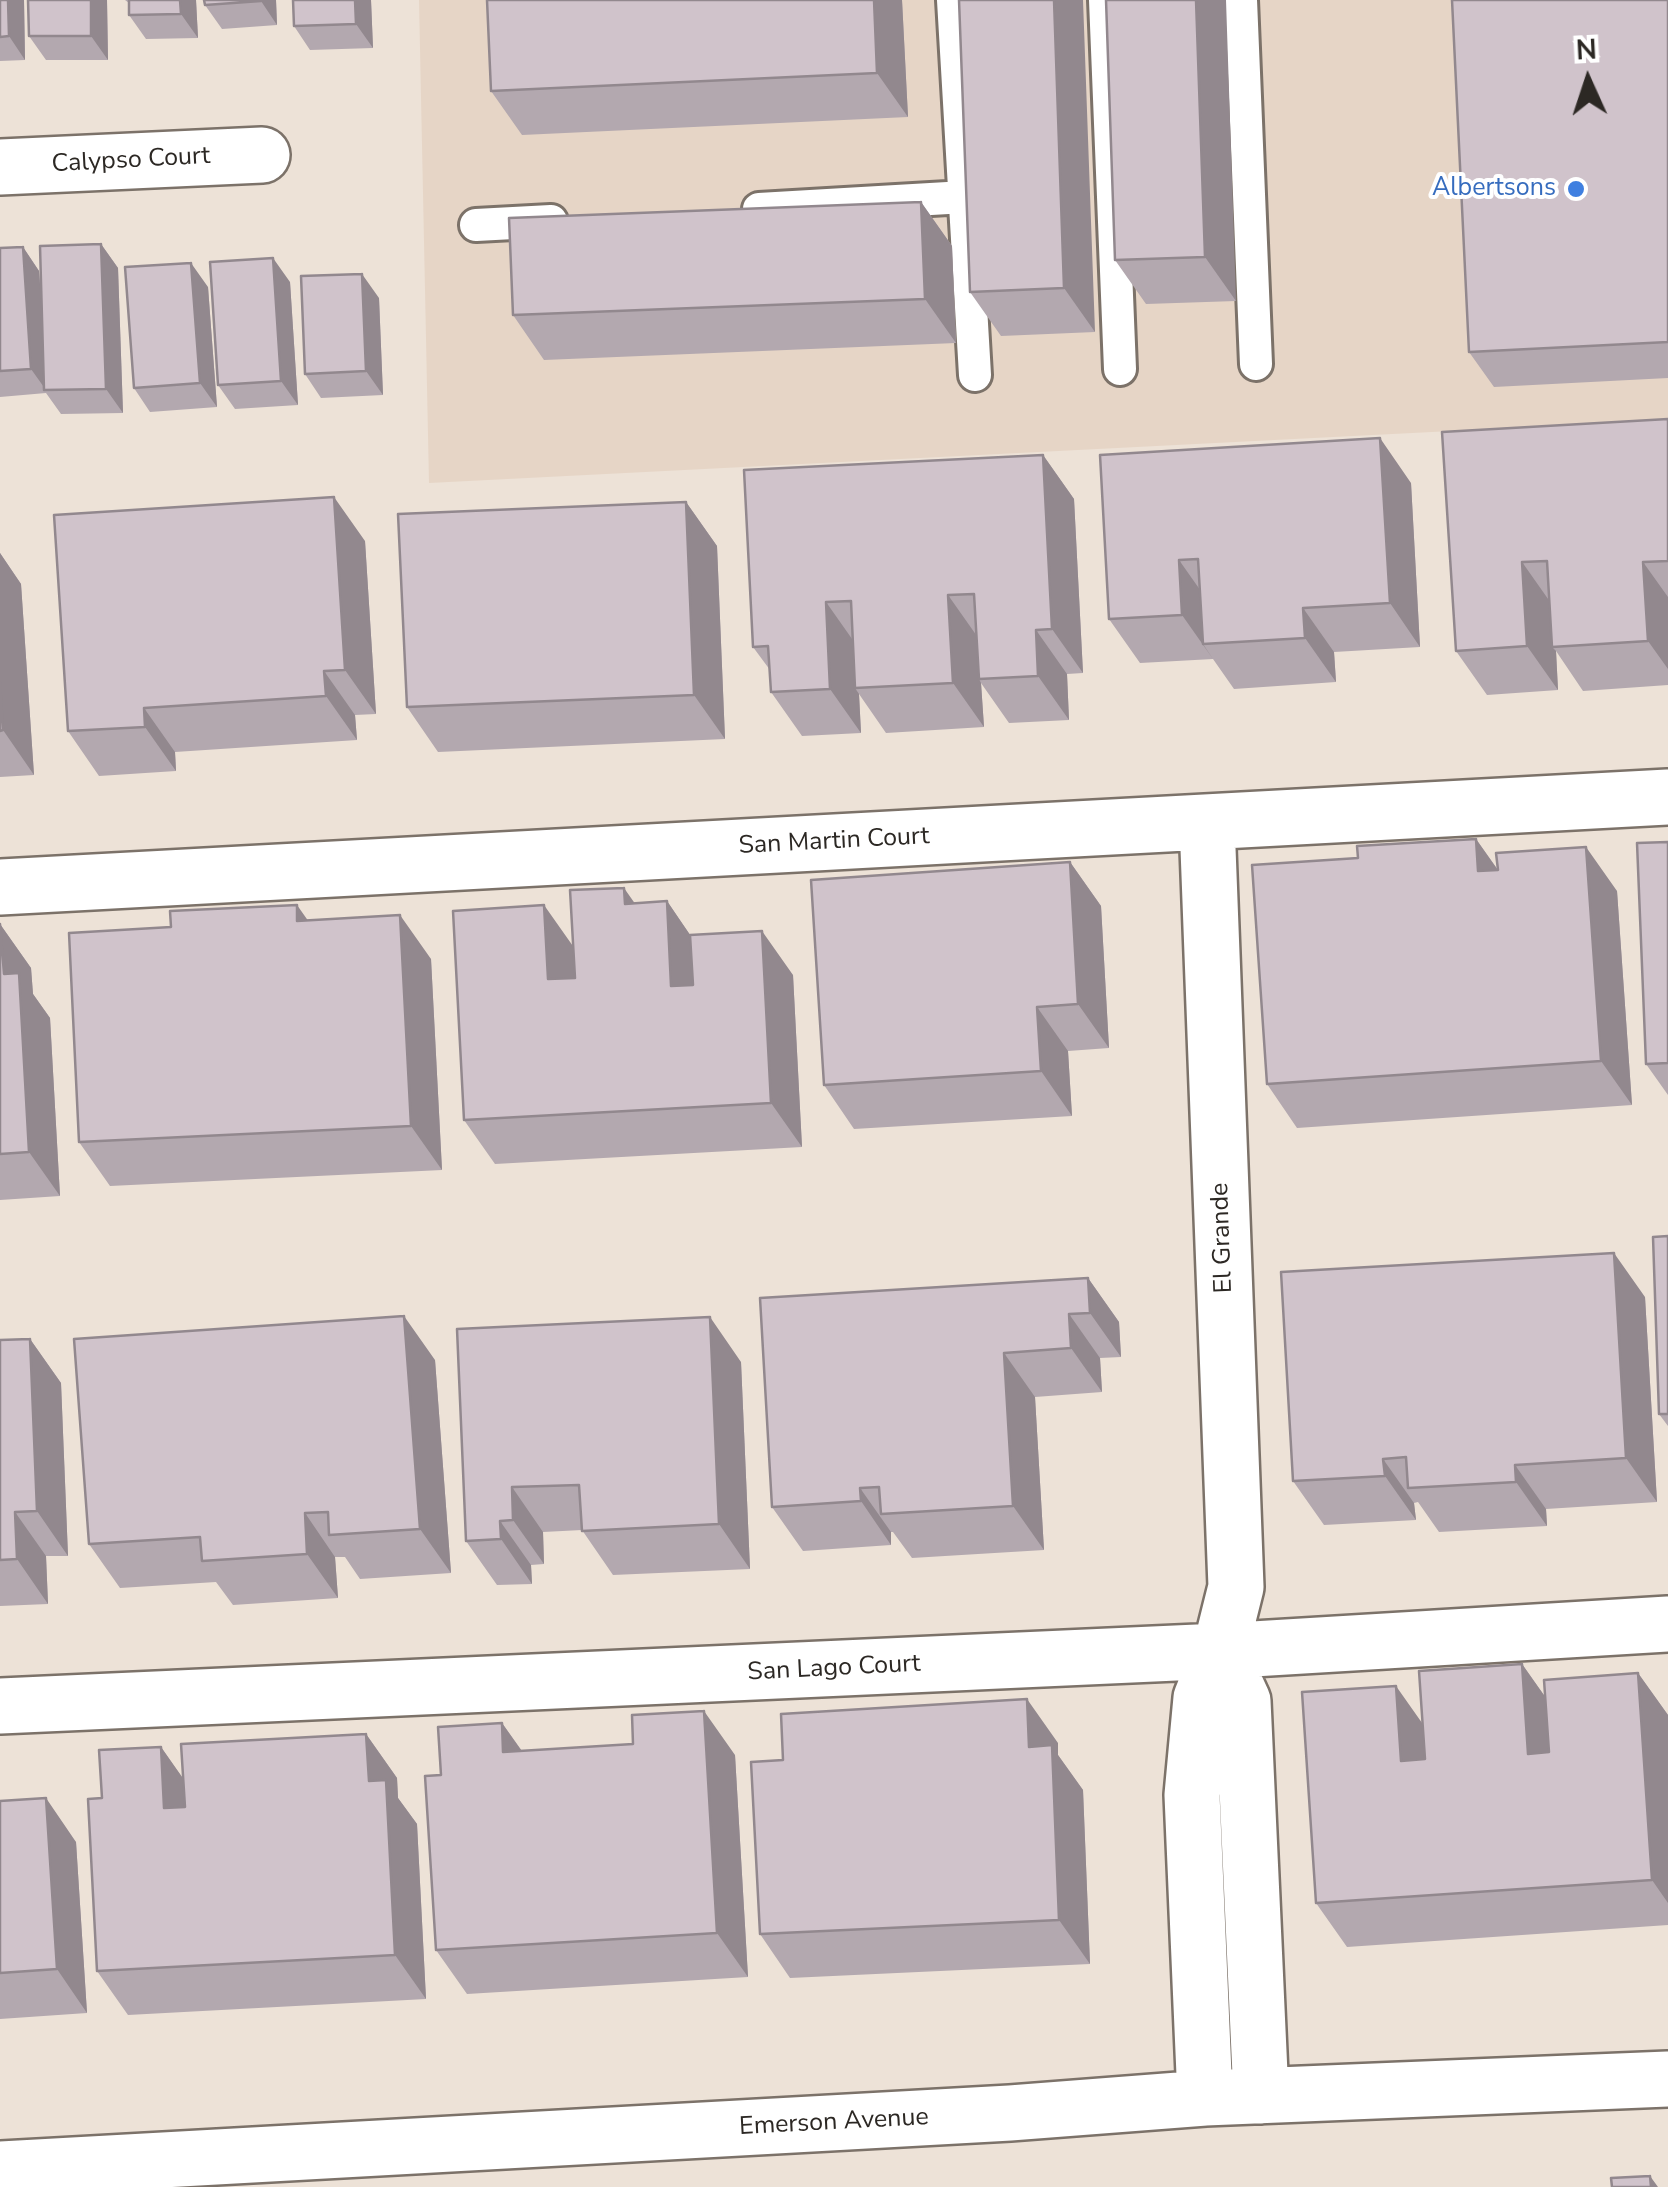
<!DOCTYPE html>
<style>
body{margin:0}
#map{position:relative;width:1668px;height:2187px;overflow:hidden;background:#ede2d7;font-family:"Nunito Sans",sans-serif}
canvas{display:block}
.north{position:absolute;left:1538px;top:30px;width:100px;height:100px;-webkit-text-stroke:8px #fff;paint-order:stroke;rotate:357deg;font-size:28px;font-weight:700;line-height:40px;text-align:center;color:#2c2824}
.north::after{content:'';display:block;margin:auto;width:35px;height:45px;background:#2c2824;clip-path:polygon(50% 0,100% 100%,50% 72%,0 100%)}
</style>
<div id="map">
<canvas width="1668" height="2187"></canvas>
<div class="north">N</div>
</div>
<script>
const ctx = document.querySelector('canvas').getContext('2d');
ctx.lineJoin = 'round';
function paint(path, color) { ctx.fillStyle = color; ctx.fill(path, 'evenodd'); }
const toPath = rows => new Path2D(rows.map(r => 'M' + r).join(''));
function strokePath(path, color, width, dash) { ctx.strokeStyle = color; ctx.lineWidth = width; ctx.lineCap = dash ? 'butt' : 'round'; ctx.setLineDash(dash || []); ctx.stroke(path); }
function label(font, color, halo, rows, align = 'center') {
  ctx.font = font + ' "Nunito Sans",sans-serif'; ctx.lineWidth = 8; ctx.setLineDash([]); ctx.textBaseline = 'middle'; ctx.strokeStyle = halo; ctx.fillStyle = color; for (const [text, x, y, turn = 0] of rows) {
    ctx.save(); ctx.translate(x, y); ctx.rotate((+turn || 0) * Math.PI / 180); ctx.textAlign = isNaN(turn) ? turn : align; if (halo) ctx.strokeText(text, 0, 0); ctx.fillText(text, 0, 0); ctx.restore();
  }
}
paint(toPath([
 [419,0,1668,0,1668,420,429,483]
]), '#e6d5c6');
const lane = toPath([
 [953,0,975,375],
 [1105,0,1120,369],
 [1241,0,1256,364],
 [759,209,965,197],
 [476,225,551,221]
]);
const street = toPath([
 [0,167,262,155],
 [0,887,1668,797],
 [1220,1651,1243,1701,1261,2096],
 [0,1706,1220,1651,1668,1624],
 [1205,2098,1192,1795,1201,1698,1220,1651,1236,1587,1207,822],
 [0,2169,1010,2113,1205,2098,1668,2079]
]);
strokePath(lane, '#7c7269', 38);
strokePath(street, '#7c7269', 60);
strokePath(lane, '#fff', 32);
strokePath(street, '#fff', 55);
paint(toPath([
 [0,0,24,0,25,60,0,61],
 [28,0,107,0,108,60,46,60,29,36],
 [125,0,196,0,198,38,146,39,129,15,129,3],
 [276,0,277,25,222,29,205,5],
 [371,0,373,48,310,50,294,26],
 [487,0,902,0,908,117,522,135,491,91],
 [959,0,1095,332,1001,336,970,292],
 [1106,0,1236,301,1146,304,1115,260],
 [1668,0,1668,378,1494,387,1469,352],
 [921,202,952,246,956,343,544,360,513,315],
 [101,244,118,268,123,413,61,414,46,393,0,397,0,248,23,247,39,271,42,303],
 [290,282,298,405,235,409,218,385],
 [208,287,217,407,150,412,134,388],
 [379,298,383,395,321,398,305,374],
 [1668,419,1668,685,1583,691,1556,651,1558,690,1487,695,1456,651,1442,432],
 [1043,455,1074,499,1083,673,1067,674,1069,720,1009,723,981,683,984,727,886,733,859,694,861,733,802,736,771,692,770,670,753,647],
 [1100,455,1411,483,1420,647,1334,652,1336,682,1234,689,1213,659,1140,663,1109,619],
 [686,502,717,546,725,739,438,752,407,707],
 [365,541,376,714,355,715,357,740,175,752,176,771,99,776,68,731],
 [0,553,21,584,34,775,0,777],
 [1476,839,1498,870,1617,891,1632,1105,1297,1128,1267,1084,1358,858],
 [1668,842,1668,1095,1646,1064],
 [1070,862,1101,906,1109,1048,1068,1051,1072,1116,854,1129,824,1085],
 [667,901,690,935,793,975,802,1147,495,1164,464,1120,573,947,635,903],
 [308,920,431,959,442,1170,110,1186,79,1142,171,927],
 [0,924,31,968,33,994,50,1018,60,1196,0,1200],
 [1668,1236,1668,1426,1659,1414],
 [1088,1278,1119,1322,1121,1357,1100,1358,1102,1392,1035,1397,1044,1550,912,1558,893,1532,891,1532,891,1545,803,1551,772,1507],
 [1645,1297,1657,1502,1546,1509,1547,1526,1439,1532,1418,1502,1414,1503,1416,1520,1324,1525,1293,1481],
 [457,1329,741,1362,750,1569,613,1575,582,1530,543,1532,544,1564,531,1565,532,1584,497,1585,466,1541],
 [30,1339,61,1383,68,1556,46,1556,48,1604,0,1606,0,1340],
 [435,1360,451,1573,360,1579,345,1557,335,1557,338,1598,233,1605,216,1582,120,1588,89,1544],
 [1522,1664,1546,1698,1638,1673,1668,1715,1668,1925,1347,1947,1316,1903,1422,1724],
 [502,1723,522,1751,735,1755,748,1977,467,1994,436,1950,441,1775],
 [366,1734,397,1778,398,1798,417,1824,426,1999,128,2015,97,1971,102,1798,161,1747,183,1779],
 [1058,1743,1058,1755,1083,1790,1090,1964,790,1978,760,1934],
 [0,1801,76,1842,87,2013,0,2019]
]), '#b3a8af');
paint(toPath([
 [8,0,24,0,25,60,9,36],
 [91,0,107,0,108,60,91,36],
 [180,0,196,0,198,38,181,14],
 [261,0,276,0,277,25,261,1],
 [355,0,371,0,373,48,356,24],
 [874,0,902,0,908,117,877,73],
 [1054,0,1083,0,1095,332,1064,288],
 [1196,0,1226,0,1236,301,1205,257],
 [921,202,952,246,956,343,925,299],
 [101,244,118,268,123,413,106,389],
 [23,247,39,271,48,390,46,390,31,369],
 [273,258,290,282,298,405,281,381],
 [191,263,208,287,217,407,200,383],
 [362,274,379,298,383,395,366,371],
 [1380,438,1411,483,1420,647,1390,603],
 [1043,455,1074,499,1083,673,1052,629],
 [334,497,365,541,376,714,345,670],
 [686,502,717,546,725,739,694,695],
 [0,553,21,584,34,775,3,730,0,683],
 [1179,560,1210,604,1203,644,1213,659,1182,615],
 [1522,562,1553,606,1552,647,1556,651,1558,690,1527,646],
 [1643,562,1668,597,1668,669,1648,641],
 [948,595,979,639,979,679,981,683,984,727,953,683],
 [826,602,857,646,855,688,859,694,861,733,830,689],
 [1303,608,1334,652,1336,682,1305,638],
 [1036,630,1067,674,1069,720,1038,676],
 [324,671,355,715,357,740,326,696],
 [144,708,175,752,176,771,145,727],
 [1476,839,1507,883,1478,871],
 [1586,847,1617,891,1632,1105,1601,1061],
 [1070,862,1101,906,1109,1048,1078,1004],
 [624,888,655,932,625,904],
 [667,901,697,945,702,1030,671,986],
 [297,905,328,949,297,921],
 [544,905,575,949,579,1023,548,979],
 [400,915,431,959,442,1170,411,1126],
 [0,924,31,968,33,994,50,1018,60,1196,29,1152,4,974],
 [762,931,793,975,802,1147,771,1103],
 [1037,1007,1068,1051,1072,1116,1041,1071],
 [1614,1253,1645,1297,1657,1502,1626,1458],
 [1088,1278,1119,1322,1121,1357,1090,1313],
 [1069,1314,1100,1358,1102,1392,1071,1348],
 [404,1316,435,1360,451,1573,420,1529],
 [710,1317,741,1362,750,1569,719,1524],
 [30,1339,61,1383,68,1556,37,1511],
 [1004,1353,1035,1397,1044,1550,1013,1506],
 [1383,1459,1414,1503,1416,1520,1385,1476],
 [1515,1465,1546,1509,1547,1526,1516,1482],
 [512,1487,543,1532,544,1564,513,1520],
 [860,1488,891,1532,891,1545,861,1501],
 [15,1512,46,1556,48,1604,17,1559],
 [305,1513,335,1557,338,1598,307,1554],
 [500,1521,531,1565,532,1584,501,1539],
 [1522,1664,1553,1708,1559,1798,1528,1754],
 [1638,1673,1668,1715,1668,1903,1652,1880],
 [1396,1686,1427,1730,1432,1805,1401,1761],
 [1027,1699,1058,1743,1058,1755,1083,1790,1090,1964,1059,1920,1029,1747],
 [704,1711,735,1755,748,1977,717,1933],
 [502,1723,533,1767,503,1752],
 [366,1734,397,1778,398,1798,417,1824,426,1999,395,1955,369,1781],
 [161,1747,192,1791,195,1852,164,1808],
 [46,1798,76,1842,87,2013,57,1969],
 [1650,2176,1658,2187,1651,2187]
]), '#92888e');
const building = toPath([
 [0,0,8,0,9,36,0,37,0,0],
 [28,0,91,0,91,36,29,36,28,0],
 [129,0,180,0,181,14,129,15,129,0],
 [204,0,261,0,261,1,205,5,204,0],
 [293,0,355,0,356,24,294,26,293,0],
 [487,0,874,0,877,73,491,91,487,0],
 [959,0,1054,0,1064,288,970,292,959,0],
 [1106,0,1196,0,1205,257,1115,260,1106,0],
 [1452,0,1668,0,1668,342,1469,352,1452,0],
 [921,202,925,299,513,315,509,218,921,202],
 [101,244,106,389,44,390,40,246,101,244],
 [23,247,31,369,0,371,0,248,23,247],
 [273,258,281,381,218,385,210,262,273,258],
 [191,263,200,383,134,388,125,267,191,263],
 [362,274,366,371,305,374,301,276,362,274],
 [1668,419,1668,561,1643,562,1648,641,1552,647,1547,561,1522,562,1527,646,1456,651,1442,432,1668,419],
 [1380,438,1390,603,1303,608,1305,638,1203,644,1198,559,1179,560,1182,615,1109,619,1100,455,1380,438],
 [1043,455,1052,629,1036,630,1038,676,979,679,974,594,948,595,953,683,855,688,851,601,826,602,830,689,771,692,768,646,753,647,744,470,1043,455],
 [334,497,345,670,324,671,326,696,144,708,145,727,68,731,54,515,334,497],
 [686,502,694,695,407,707,398,514,686,502],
 [0,683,3,730,0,731,0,683],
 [1476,839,1478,871,1498,870,1496,853,1586,847,1601,1061,1267,1084,1252,865,1358,858,1357,846,1476,839],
 [1668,842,1668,1063,1646,1064,1637,843,1668,842],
 [1070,862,1078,1004,1037,1007,1041,1071,824,1085,811,880,1070,862],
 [624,888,625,904,667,901,671,986,693,985,690,935,762,931,771,1103,464,1120,453,911,544,905,548,979,575,978,570,890,624,888],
 [297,905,297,921,400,915,411,1126,79,1142,69,933,171,927,170,911,297,905],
 [0,924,4,974,19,973,29,1152,0,1154,0,924],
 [1668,1236,1668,1414,1659,1414,1653,1237,1668,1236],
 [1614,1253,1626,1458,1515,1465,1516,1482,1408,1488,1406,1457,1383,1459,1385,1476,1293,1481,1281,1272,1614,1253],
 [1088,1278,1090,1313,1069,1314,1071,1348,1004,1353,1013,1506,881,1514,879,1487,860,1488,861,1501,772,1507,760,1298,1088,1278],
 [404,1316,420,1529,329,1535,328,1512,305,1513,307,1554,202,1561,200,1537,89,1544,74,1339,404,1316],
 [710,1317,719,1524,582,1531,579,1485,512,1487,513,1520,500,1521,501,1539,466,1541,457,1329,710,1317],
 [30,1339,37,1511,15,1512,17,1559,0,1560,0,1340,30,1339],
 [1522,1664,1528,1754,1549,1752,1544,1680,1638,1673,1652,1880,1316,1903,1302,1692,1396,1686,1401,1761,1425,1759,1419,1671,1522,1664],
 [1027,1699,1029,1747,1052,1745,1059,1920,760,1934,751,1762,783,1760,781,1714,1027,1699],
 [704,1711,717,1933,436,1950,425,1776,441,1775,438,1727,502,1723,503,1752,633,1744,632,1715,704,1711],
 [366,1734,369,1781,386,1780,395,1955,97,1971,88,1799,102,1798,99,1750,161,1747,164,1808,185,1807,181,1744,366,1734],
 [46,1798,57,1969,0,1973,0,1801,46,1798],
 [1650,2176,1651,2187,1612,2187,1611,2178,1650,2176]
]);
paint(building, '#d0c3cb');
strokePath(building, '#92888e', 2.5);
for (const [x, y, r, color] of [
 [1576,189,10,"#3f7fe0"]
]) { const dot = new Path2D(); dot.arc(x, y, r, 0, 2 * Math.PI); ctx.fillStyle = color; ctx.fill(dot); strokePath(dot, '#fff', 4); }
label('25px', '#2c2824', '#fff', [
 ["Calypso Court",131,161,-3],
 ["San Martin Court",834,842,-3],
 ["El Grande",1223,1238,-92],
 ["San Lago Court",834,1669,-3],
 ["Emerson Avenue",834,2123,-3]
]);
label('25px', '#366cbe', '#fff', [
 ["Albertsons",1556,189]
], 'right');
</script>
